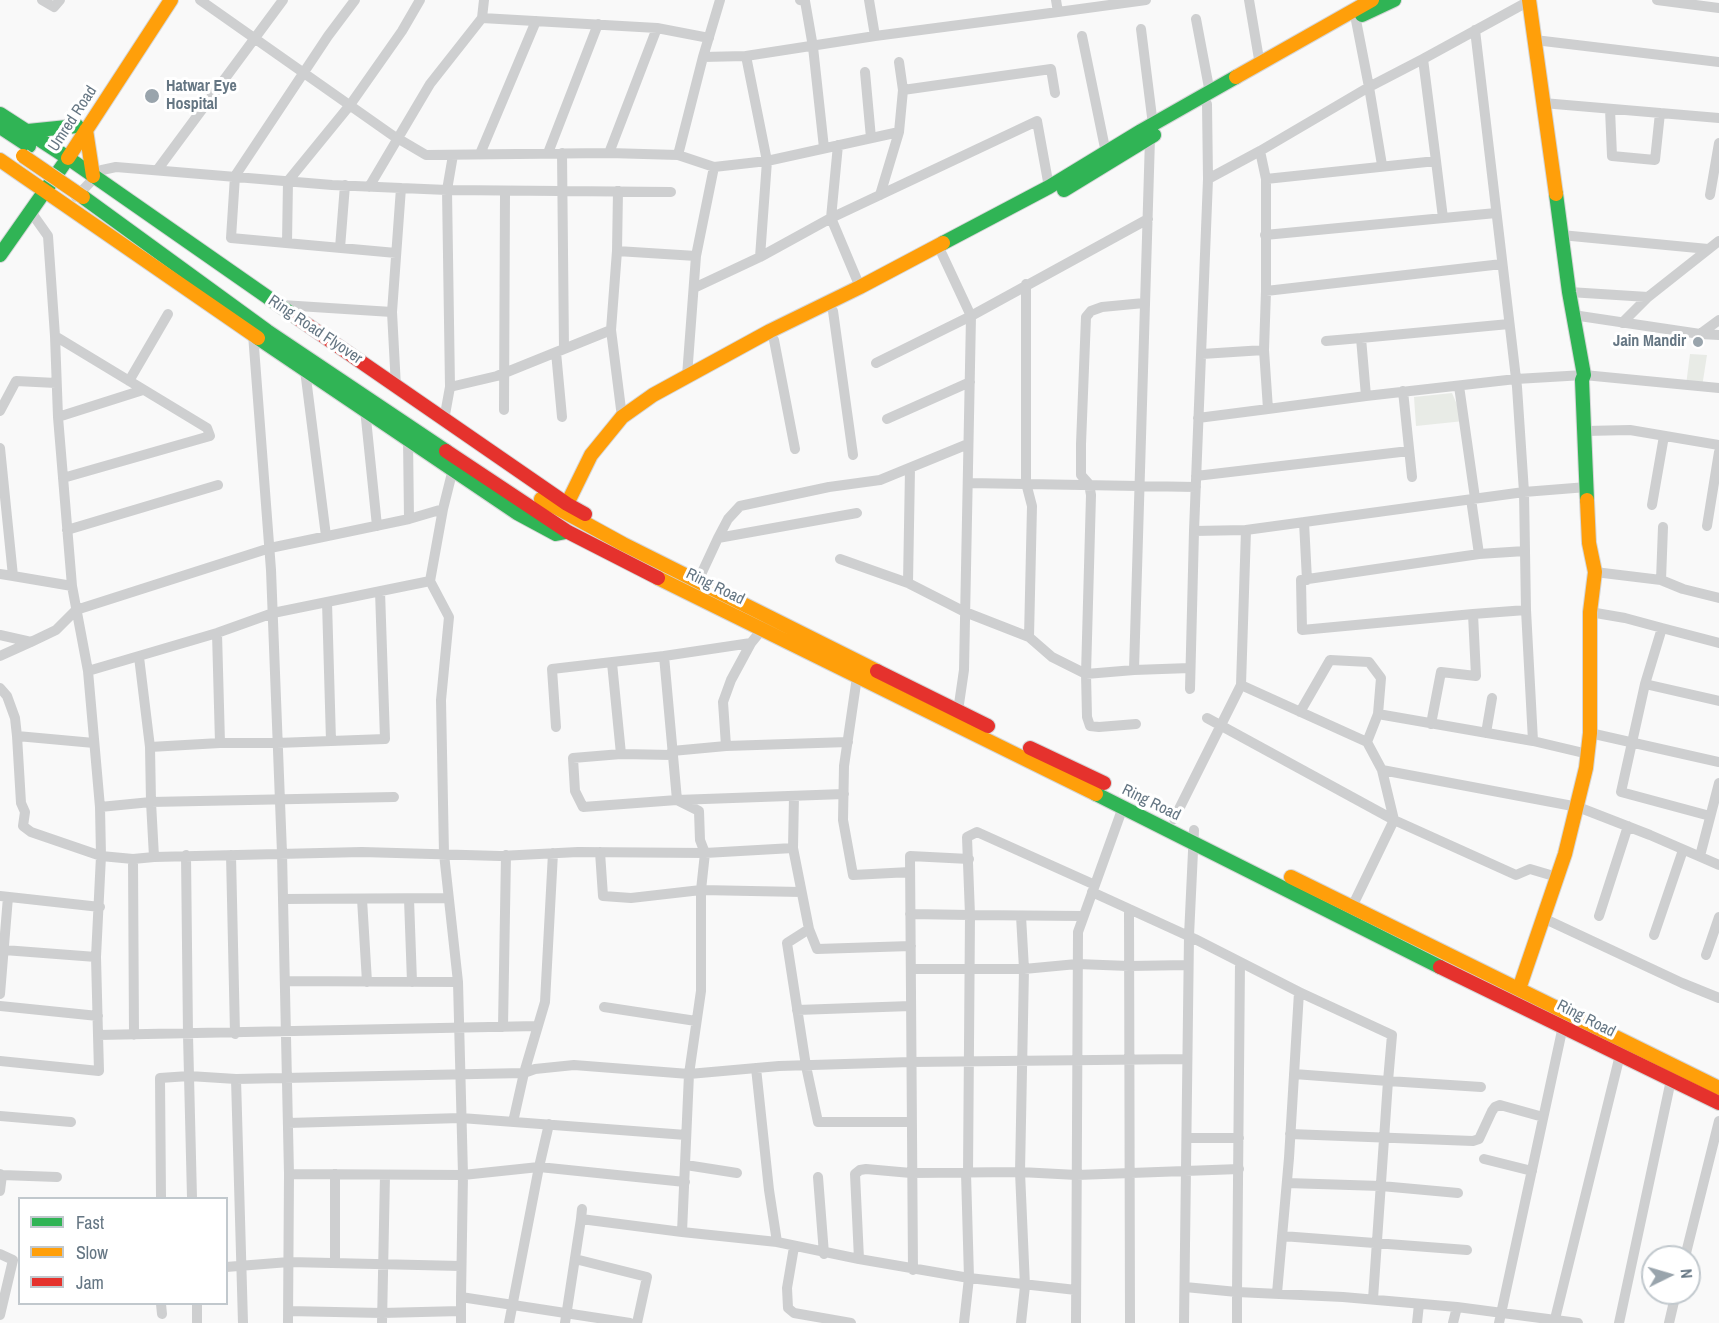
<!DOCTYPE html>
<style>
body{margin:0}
#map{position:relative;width:1719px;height:1323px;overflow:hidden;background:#f9f9f9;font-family:"Archivo Narrow",sans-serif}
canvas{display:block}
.legend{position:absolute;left:18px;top:1197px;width:210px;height:108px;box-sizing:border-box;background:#fff;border:2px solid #c1c8cd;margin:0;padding:8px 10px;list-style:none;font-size:18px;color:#657683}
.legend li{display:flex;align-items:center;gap:12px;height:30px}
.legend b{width:30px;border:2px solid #c1c8cd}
.north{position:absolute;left:1641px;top:1245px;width:60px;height:60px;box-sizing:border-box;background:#fff;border:2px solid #c1c8cd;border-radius:50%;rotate:85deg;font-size:16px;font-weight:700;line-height:24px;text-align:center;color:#657683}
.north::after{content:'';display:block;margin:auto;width:21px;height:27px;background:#99a4ac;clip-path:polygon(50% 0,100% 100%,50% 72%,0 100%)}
</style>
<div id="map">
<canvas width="1719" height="1323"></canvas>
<ul class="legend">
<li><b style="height:8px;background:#30b455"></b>Fast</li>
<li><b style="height:8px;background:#ff9f0a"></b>Slow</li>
<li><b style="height:8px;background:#e5322d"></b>Jam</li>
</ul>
<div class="north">N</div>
</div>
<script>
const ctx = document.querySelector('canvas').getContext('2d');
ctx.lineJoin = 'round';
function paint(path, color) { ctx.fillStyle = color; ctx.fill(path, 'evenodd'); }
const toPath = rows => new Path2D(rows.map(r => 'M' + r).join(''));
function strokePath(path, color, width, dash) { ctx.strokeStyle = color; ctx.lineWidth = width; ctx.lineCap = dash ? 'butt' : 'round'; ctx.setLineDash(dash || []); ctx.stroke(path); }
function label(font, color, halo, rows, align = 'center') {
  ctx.font = font + ' "Archivo Narrow",sans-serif'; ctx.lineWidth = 6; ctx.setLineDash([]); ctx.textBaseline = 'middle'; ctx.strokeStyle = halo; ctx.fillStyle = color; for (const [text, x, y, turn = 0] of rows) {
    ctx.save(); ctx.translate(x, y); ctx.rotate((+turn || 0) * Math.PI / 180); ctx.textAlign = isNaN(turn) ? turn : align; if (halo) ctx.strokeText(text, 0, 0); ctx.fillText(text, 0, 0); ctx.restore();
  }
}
paint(toPath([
 [1690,354,1707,355,1702,387,1686,385],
 [1452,393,1464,421,1416,426,1414,397]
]), '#e8ebe6');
const fast = toPath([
 [1362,15,1394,0],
 [0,114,68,158,296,317],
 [0,127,29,146],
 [28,131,77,126],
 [1064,190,1154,135],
 [1556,194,1569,292,1584,375,1582,380,1587,500],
 [83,197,267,331,446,451],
 [943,243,1049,187,1141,131,1236,77],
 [0,255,68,158],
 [258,338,517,513,556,534,566,532],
 [1096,794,1440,967]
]);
const slow = toPath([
 [1529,0,1556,194],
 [1236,77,1372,0],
 [86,130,93,176],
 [68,158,171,0],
 [0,160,258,338],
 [541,499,623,544,877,671],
 [567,504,591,455,622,417,653,395,770,331,860,287,943,243],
 [658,578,1096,794],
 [1291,877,1719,1088],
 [1519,989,1565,854,1586,768,1590,733,1590,612,1595,572,1589,543,1587,500]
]);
const jam = toPath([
 [296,317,567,504,585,514],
 [446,451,568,532,658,578],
 [877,671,988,726],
 [1030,748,1104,783],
 [1440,967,1719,1103]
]);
strokePath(fast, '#d5d6d7', 16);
strokePath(slow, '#d5d6d7', 16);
strokePath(jam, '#d5d6d7', 16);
strokePath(toPath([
 [42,0,54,7,60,0],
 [200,0,392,135,426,155,609,153,678,155],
 [355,0,328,36,235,176,231,238,396,253],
 [484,0,482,18,657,28,609,153],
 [800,0,805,1,813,47,824,148],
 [869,0,875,36],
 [1249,0,1260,65],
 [1657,0,1719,8],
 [1354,10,1369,87,1382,165],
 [1058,12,1146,0],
 [1196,19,1210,93],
 [657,28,709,38],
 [1141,29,1153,125],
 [1475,30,1517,387,1524,492,1526,610,1533,741,1588,754],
 [1082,36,1106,153],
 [1535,40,1719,62],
 [746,56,767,161,760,257],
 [703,57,720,0],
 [899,62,903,90,1051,69,1055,93],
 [865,72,871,138],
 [1543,103,1719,118],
 [1610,109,1612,156,1655,160,1660,113],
 [1150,138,1134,670,1190,668],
 [838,145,831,218,860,287],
 [1260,151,1266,179,1266,291,1502,264],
 [548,153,598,24],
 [562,153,564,349],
 [480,154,536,21],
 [1436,161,1443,218],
 [714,167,767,161,899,132],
 [158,169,283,0],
 [1208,179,1260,151,1369,87,1423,59,1529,1],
 [1266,179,1436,161,1423,59],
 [369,187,430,84,482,18],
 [880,195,899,132,903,90],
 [1710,195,1719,143],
 [76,197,102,170,116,167,332,185,447,190,671,192],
 [31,212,48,236,55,336,58,417,72,586,88,671,100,807,151,802,154,857,362,852,500,856,578,852,705,853,701,890,701,991,689,1074,574,1065,535,1069,524,1073,236,1079,243,1323],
 [1265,235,1496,213],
 [1561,235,1708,249],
 [287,243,288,181,350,105,402,31,420,0],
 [340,248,345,185],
 [617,251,618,191],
 [942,254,971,316,964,670,958,711],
 [694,288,760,257,831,218,1037,121,1049,187],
 [1569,292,1648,297,1719,241],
 [282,305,392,312],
 [833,311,853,455],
 [1573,315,1700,334,1719,335],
 [1622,323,1648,297],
 [1509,324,1361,338,1366,396,1516,379,1584,375,1719,388],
 [253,334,271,570,282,853,289,1174,288,1323],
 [1700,334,1719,320],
 [55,336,207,428,210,436,63,478],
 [774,340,795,449],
 [1326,341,1361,338],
 [1264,350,1266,291],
 [556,352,562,417],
 [876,363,971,316,1148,219],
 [305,370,326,536],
 [687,376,696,256,714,167,678,155,703,57,746,56,875,36,1058,12,1056,0],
 [129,381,168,314],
 [1459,386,1475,498],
 [396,387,392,312,401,188],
 [450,387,447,190,453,155],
 [1403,391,1412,477],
 [365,409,377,526],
 [1268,409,1366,396],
 [504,410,505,192],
 [0,411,16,381,56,383],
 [58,417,143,390],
 [622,417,611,330,617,251,696,256],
 [1198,418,1268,409,1264,350,1202,354],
 [887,419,970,382],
 [444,420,450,387,497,376,611,330],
 [1585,431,1630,430,1719,445],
 [0,448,13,576,72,586],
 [1196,476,1409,451],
 [968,483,1196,487],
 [1652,505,1664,436],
 [409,519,443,509],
 [1304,522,1307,580],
 [1707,526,1719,452],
 [67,530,218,485],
 [1194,531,1246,530],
 [718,538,728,519,740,506,829,487,880,480,968,444],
 [1479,554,1525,551],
 [840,559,908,583,965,612,1029,637,1032,506,1026,483,1026,284],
 [1595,572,1661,580,1683,589,1719,598],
 [0,574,13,576],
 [1661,580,1663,527],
 [430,581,443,509,453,469],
 [698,581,718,538,857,513],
 [908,583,910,469],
 [327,602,331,741],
 [1590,612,1625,618,1662,628,1645,684,1719,701],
 [1473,614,1526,610],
 [764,627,751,643,664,656,677,800,844,794],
 [1662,628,1719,643],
 [217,633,220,743],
 [0,635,31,642,56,630,76,610,270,548,409,519,408,438],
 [1029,637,1052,657,1086,674,1134,670],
 [0,656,31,642],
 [139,657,150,747,151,802,394,797],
 [612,663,621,754,672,755],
 [88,671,217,633,273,613,430,581,449,617,441,700,444,854,458,982,463,1175,461,1297],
 [857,677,844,766,843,820,853,875,910,872],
 [1645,684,1621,792,1710,816],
 [1241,685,1367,742,1382,770,1394,820,1352,907],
 [0,688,7,696,15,718,17,736,94,743],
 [1190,689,1194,531,1208,179,1207,104],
 [1300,712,1330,660,1369,662,1381,678,1378,714],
 [1207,718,1394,820,1516,875,1530,869,1557,877],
 [1136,724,1099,727,1090,726,1087,717,1086,674,1091,495,1089,484,1081,475,1081,444,1086,317,1091,311,1102,307,1144,303],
 [1431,724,1441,672,1476,676,1473,614,1302,630,1301,580,1479,554,1471,499],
 [556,727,552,669,664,656],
 [1486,733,1492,698],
 [1590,733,1719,762],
 [17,736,21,803,25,812,23,826,31,832,101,856,96,957,98,1035,538,1026],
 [1367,742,1378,714,1533,741],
 [726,746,723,702,731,680,751,643],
 [150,747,220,743,277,743,385,739,380,591],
 [672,751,726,746,848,742],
 [621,754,573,758,575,791,583,807,677,800,699,811,700,840,705,853,793,848,809,929,787,943,806,1066,818,1122,911,1122],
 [1382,770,1578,807,1650,835,1719,865],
 [100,807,101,856,133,859,154,857],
 [1174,819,1241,685,1246,530,1524,492,1587,487],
 [793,848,794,796],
 [600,852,603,896,631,898,701,890,801,892],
 [186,855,188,1035,192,1198],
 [231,855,235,1034],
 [1700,856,1719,783],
 [133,859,134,1035],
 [1092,892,1195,939,1299,992,1289,1158,1277,1293],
 [0,896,100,907],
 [283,899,448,898],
 [362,899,367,982],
 [409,899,412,982],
 [1129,909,1130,1323],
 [910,914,970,915,968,1173],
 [1083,916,970,915,967,837,977,832,1095,885],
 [1599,916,1628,826],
 [1543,918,1682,983,1719,998],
 [809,929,817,949,911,946],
 [1654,935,1683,850],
 [4,950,96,957],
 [1706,955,1719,917],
 [911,969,1024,969,1021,916],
 [285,981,458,982],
 [0,994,8,897],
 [0,1006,98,1016],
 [604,1007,696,1021],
 [797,1010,911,1006],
 [503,1027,506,855],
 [0,1061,99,1071,98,1035],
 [756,1068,769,1190,777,1242],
 [1294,1074,1388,1081,1392,1035,1299,992],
 [0,1116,71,1122],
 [513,1122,524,1073,545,1002,553,853],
 [288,1123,461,1118,686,1135],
 [549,1124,539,1167,685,1182],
 [1290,1134,1473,1141,1479,1139,1492,1111,1495,1107,1500,1105,1543,1117],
 [1187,1138,1239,1138],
 [1484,1159,1532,1171],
 [686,1165,737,1173],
 [0,1174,2,1175,0,1191],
 [289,1174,463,1175,539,1167,509,1323],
 [335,1174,335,1263],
 [2,1175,57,1177],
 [818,1177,824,1254],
 [1287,1183,1381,1186,1458,1193],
 [161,1198,160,1078,189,1076,236,1079],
 [582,1209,581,1219,682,1232],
 [1282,1236,1467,1250],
 [794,1247,787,1288,788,1308,794,1313,851,1323],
 [0,1254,13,1260,0,1315],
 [1685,1257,1719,1121],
 [575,1259,647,1277,637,1323],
 [859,1259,777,1242,682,1232,689,1074,779,1066,911,1062,1187,1059],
 [226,1267,289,1262,461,1266],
 [913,1270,910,856,969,859],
 [1185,1287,1237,1292,1240,962],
 [1076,1290,969,1278,859,1259,855,1174,860,1170,866,1169,911,1173,1020,1172,1077,1175,1239,1169],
 [1373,1299,1388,1081,1481,1087],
 [161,1304,162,1314],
 [288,1311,382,1313,461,1311],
 [197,1323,197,1304],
 [382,1323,385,1175],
 [461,1323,461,1297,630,1323],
 [565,1323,581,1219],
 [964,1323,969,1278,966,1173],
 [1021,1323,1025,1286,1020,1172,1024,969,1077,964,1129,966,1188,965],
 [1076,1323,1078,932,1123,807],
 [1184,1323,1189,936,1194,830],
 [1237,1323,1237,1292,1343,1297,1457,1307,1578,1323],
 [1417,1323,1419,1304],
 [1453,1323,1457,1307],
 [1499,1323,1563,1026],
 [1554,1323,1620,1055],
 [1619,1323,1671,1080],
 [1669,1323,1676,1293]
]), '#cecfd0', 10);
strokePath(fast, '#30b455', 14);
strokePath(slow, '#ff9f0a', 14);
strokePath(jam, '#e5322d', 14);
const slowBridge = toPath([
 [23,156,83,197]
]);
strokePath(slowBridge, '#d5d6d6', 16, []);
strokePath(slowBridge, '#ff9f0a', 14);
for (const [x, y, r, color] of [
 [152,96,8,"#99a4ac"],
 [1698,342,6,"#99a4ac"]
]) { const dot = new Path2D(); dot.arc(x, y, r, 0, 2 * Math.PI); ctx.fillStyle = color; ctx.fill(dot); strokePath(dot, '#fff', 2); }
label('bold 16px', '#657683', '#fff', [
 ["Hatwar Eye",166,87],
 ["Hospital",166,105],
 ["Jain Mandir",1686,342,"right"]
], 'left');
label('16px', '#657683', '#fff', [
 ["Umred Road",73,119,-57],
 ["Ring Road Flyover",315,330,34],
 ["Ring Road",715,587,26],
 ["Ring Road",1151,803,26],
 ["Ring Road",1586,1019,27]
]);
</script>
